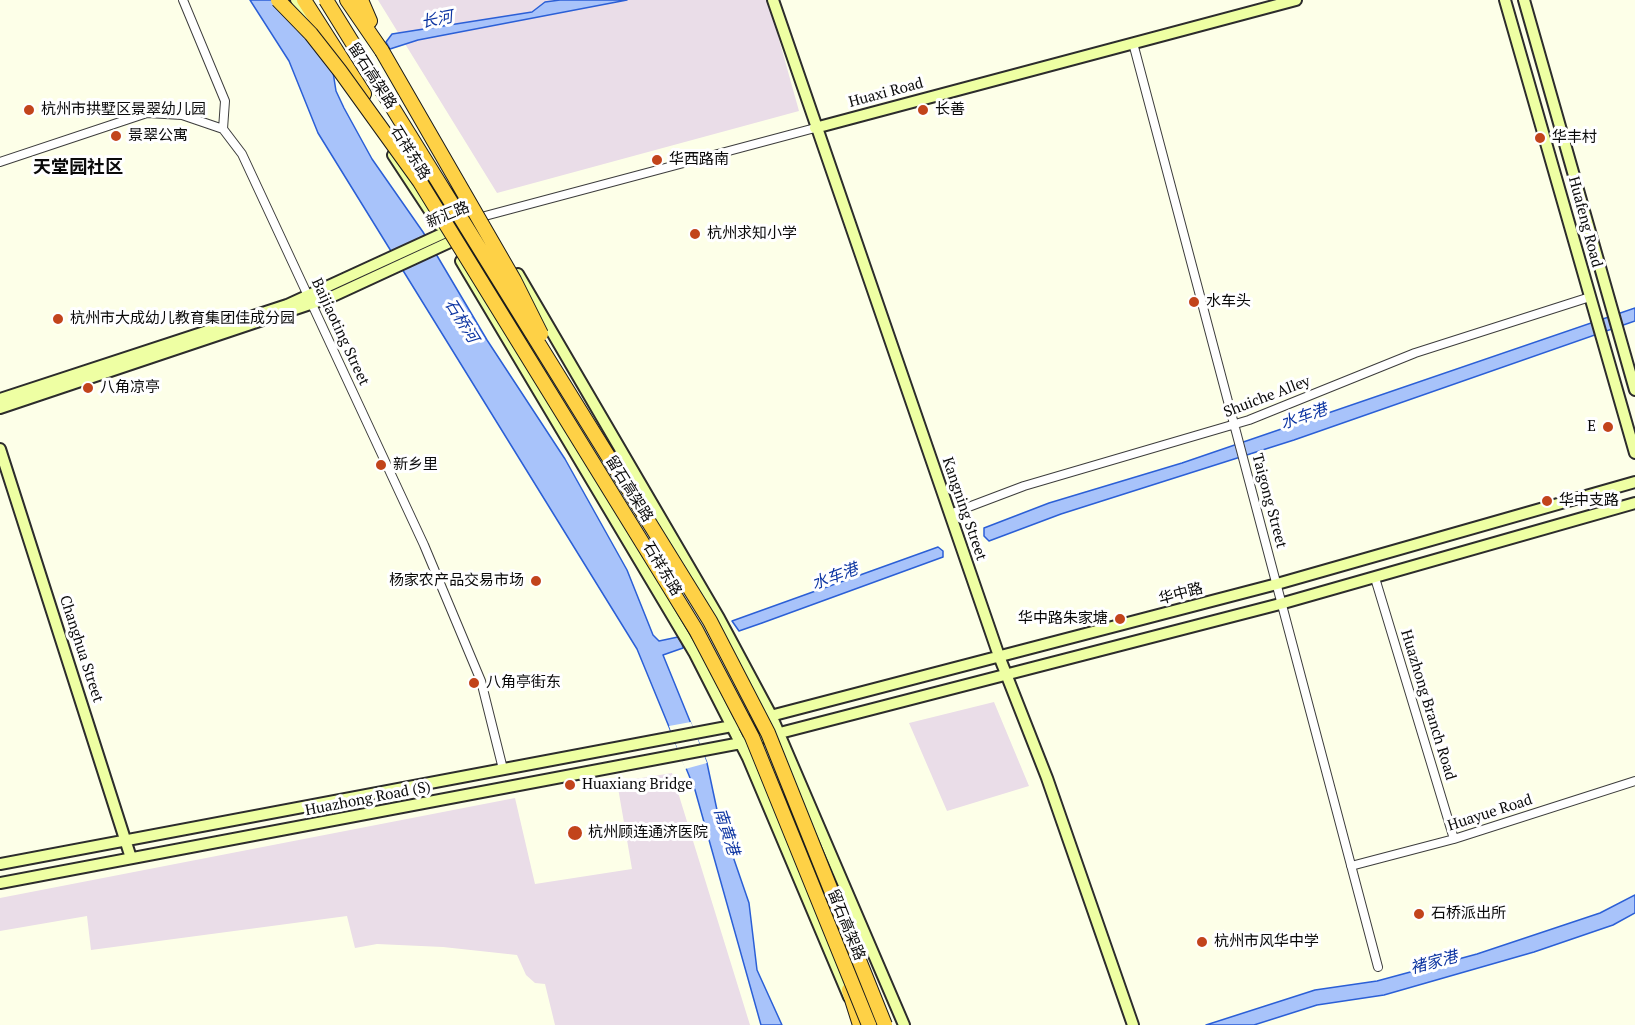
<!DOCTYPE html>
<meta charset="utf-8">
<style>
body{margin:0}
canvas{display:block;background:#fdffe8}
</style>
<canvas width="1635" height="1025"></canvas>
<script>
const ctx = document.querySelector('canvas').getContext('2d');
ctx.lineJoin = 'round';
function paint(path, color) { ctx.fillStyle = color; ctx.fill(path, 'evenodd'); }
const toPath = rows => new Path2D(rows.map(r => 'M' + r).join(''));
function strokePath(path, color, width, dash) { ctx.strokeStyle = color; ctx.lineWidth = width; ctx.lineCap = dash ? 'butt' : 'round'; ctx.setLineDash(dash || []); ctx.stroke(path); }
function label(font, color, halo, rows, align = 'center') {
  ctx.font = font + ' "PT Serif","Noto Sans SC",serif'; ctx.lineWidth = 6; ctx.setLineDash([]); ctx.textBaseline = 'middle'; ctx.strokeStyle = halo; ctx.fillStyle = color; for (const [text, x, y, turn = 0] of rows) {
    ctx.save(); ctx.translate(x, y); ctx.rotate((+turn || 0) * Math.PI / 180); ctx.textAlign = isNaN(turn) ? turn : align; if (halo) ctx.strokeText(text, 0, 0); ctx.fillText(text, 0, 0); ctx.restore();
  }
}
paint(toPath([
 [378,0,768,0,799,111,497,193],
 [994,702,1029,786,947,811,909,723],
 [672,773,750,1025,555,1025,545,984,535,983,526,975,517,955,443,947,377,944,355,948,347,916,91,950,87,916,0,931,0,898,515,798,535,884,632,869,617,782]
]), '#eadde8');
const water = toPath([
 [250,0,284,0,333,72,336,91,344,108,372,159,423,232,487,340,565,459,627,570,653,635,659,641,678,637,682,643,683,648,663,655,707,763,717,810,749,903,757,970,782,1025,761,1025,695,790,637,649,318,133,289,61,250,0],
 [560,0,627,0,418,40,390,49,386,42,392,34,532,12,545,2,560,0],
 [1635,308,1635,321,1294,440,1061,514,989,541,984,536,984,528,1049,503,1182,463,1635,308],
 [938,547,943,551,943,557,762,623,739,631,732,621,938,547],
 [1635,895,1635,913,1613,925,1534,952,1384,995,1317,1005,1254,1025,1206,1025,1315,990,1377,981,1477,954,1600,913,1635,895]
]);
paint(water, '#a8c3fa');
strokePath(water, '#2b5fd6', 1.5);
paint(toPath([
 [691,722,707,763,685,769,669,726]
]), '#fdffe8');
const street = toPath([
 [183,0,225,101,223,129],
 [1133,43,1378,967],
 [0,162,147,113,182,115,223,129,242,154,424,545,481,681,503,769],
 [485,216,815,128],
 [950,514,1024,486,1249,420,1415,353,1590,297],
 [1375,578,1454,839],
 [1351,866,1454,839,1635,781]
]);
const secondary = toPath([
 [296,0,318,35],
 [773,0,999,656,1047,778,1133,1025],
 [1505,0,1635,453],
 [1524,0,1635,390],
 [815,128,1296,0],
 [393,155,439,225],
 [461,261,695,654,748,758,849,997],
 [518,274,719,618,771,715,904,1025],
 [0,399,287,305,470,221],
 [0,408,331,297,450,242,472,225],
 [0,449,131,858],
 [0,864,732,726,1277,584,1635,482],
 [0,883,741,743,1280,604,1635,503]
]);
const highway = toPath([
 [304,0,364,94],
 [347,0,382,51],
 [361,0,370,21],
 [849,990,860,1025]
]);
strokePath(street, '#3d3d3d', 10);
strokePath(secondary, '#2c2c2c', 14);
strokePath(highway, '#1b1b1b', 16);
strokePath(street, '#fff', 8);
strokePath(secondary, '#eeffa3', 10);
strokePath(highway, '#fed146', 14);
const highwayBridge = toPath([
 [278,0,311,34,340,71,420,182,696,630,752,737,869,1025],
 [326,0,710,621,768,733,885,1025],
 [382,51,514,280,541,334]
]);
strokePath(highwayBridge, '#1b1b1b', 16, []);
strokePath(highwayBridge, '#fed146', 14);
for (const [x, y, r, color] of [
 [29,110,6,"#c2441b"],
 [923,110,6,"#c2441b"],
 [116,136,6,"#c2441b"],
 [1540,138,6,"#c2441b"],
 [657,160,6,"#c2441b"],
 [695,234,6,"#c2441b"],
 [1194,302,6,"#c2441b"],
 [58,319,6,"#c2441b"],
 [88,388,6,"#c2441b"],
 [1608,427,6,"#c2441b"],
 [381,465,6,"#c2441b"],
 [1547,501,6,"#c2441b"],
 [536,581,6,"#c2441b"],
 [1120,619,6,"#c2441b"],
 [474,683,6,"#c2441b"],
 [570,785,6,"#c2441b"],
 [575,833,8,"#c2441b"],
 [1419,914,6,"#c2441b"],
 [1202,942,6,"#c2441b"]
]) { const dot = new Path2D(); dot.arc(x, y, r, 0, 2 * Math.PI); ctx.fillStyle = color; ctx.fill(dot); strokePath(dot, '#fff', 2); }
label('15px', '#0a0a0a', '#fff', [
 ["留石高架路",372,76,57],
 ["Huaxi Road",886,93,-15],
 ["石祥东路",410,153,58],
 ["新汇路",448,215,-22],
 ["Huafeng Road",1585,222,75],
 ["Baijiaoting Street",340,332,65],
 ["Shuiche Alley",1267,397,-21],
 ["留石高架路",629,489,58],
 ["Taigong Street",1269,501,75],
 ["Kangning Street",964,509,71],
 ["石祥东路",662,569,59],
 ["华中路",1181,594,-15],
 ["Changhua Street",81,649,72],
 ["Huazhong Branch Road",1428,705,73],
 ["Huazhong Road (S)",368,799,-11],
 ["Huayue Road",1490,813,-18],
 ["留石高架路",846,925,68]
]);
label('15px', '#0a0a0a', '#fff', [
 ["杭州市拱墅区景翠幼儿园",41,110],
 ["长善",935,110],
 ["景翠公寓",128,136],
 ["华丰村",1552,138],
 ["华西路南",669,160],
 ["杭州求知小学",707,234],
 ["水车头",1206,302],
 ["杭州市大成幼儿教育集团佳成分园",70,319],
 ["八角凉亭",100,388],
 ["E",1596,427,"right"],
 ["新乡里",393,465],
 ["华中支路",1559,501],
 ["杨家农产品交易市场",524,581,"right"],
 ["华中路朱家塘",1108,619,"right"],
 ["八角亭街东",486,683],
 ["Huaxiang Bridge",582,785],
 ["杭州顾连通济医院",588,833],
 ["石桥派出所",1431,914],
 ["杭州市风华中学",1214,942]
], 'left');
label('italic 16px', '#0d35a2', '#fff', [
 ["长河",437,20,-11],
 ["石桥河",461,321,58],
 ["水车港",1304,417,-19],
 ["水车港",835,577,-20],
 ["南黄港",726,832,72],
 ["褚家港",1434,963,-15]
]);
label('bold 18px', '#0a0a0a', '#fff', [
 ["天堂园社区",78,168]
]);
</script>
